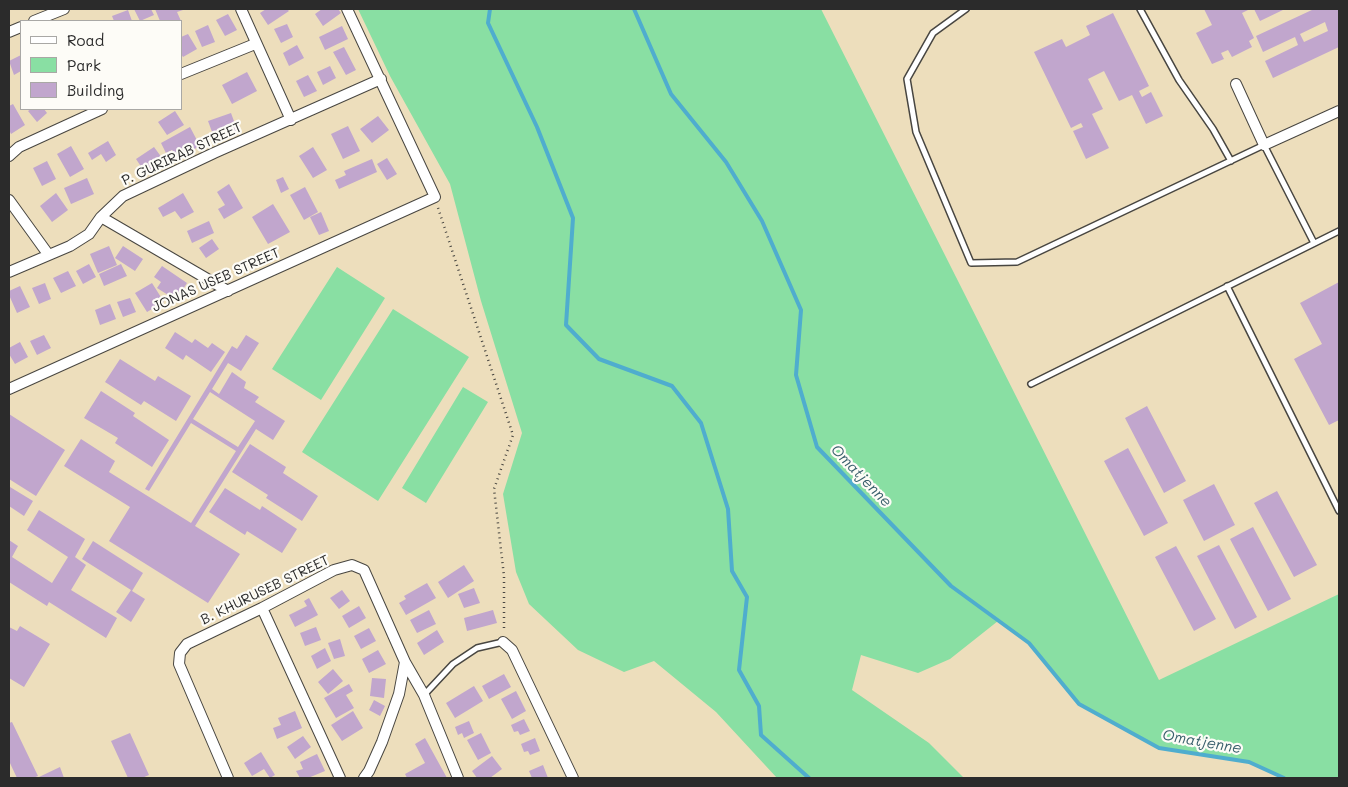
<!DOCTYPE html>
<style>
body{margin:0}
#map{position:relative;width:1348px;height:787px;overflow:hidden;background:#eddebc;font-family:Mali,sans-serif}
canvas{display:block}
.frame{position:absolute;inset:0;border:10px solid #2b2b2b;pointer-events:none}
.legend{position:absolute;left:20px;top:20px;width:162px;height:90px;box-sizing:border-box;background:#fdfcf7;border:1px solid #a9a8a5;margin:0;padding:6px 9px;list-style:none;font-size:15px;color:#2b2b2b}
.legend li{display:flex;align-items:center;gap:10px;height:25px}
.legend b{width:25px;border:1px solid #a9a8a5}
</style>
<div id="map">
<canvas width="1348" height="787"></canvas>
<div class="frame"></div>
<ul class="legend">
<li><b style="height:6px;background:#fff"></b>Road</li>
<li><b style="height:14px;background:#89dfa3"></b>Park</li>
<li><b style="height:14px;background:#c1a6cd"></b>Building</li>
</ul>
</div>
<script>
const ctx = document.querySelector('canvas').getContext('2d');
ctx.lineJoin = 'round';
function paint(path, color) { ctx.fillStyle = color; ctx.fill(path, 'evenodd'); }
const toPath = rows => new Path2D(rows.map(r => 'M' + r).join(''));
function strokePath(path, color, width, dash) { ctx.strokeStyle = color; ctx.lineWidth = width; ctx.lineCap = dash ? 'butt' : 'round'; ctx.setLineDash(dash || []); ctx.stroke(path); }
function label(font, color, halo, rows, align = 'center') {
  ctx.font = font + ' Mali,sans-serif'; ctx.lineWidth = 4.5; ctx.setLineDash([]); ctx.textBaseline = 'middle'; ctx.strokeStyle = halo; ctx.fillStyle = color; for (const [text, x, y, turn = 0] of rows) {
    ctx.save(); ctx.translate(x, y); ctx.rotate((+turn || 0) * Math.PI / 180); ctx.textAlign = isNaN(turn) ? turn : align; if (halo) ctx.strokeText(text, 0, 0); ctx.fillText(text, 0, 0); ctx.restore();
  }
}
paint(toPath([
 [358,9,821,9,1159,680,1339,594,1339,778,1284,778,1249,762,1159,748,1079,704,1029,643,998,621,950,659,918,673,861,655,852,690,929,743,964,778,777,778,716,712,654,661,624,672,578,650,529,604,516,572,503,494,522,433,481,301,450,184,390,76],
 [337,267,385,298,321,400,272,369],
 [393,309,469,357,378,501,302,452],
 [463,387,488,402,426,503,402,488]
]), '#89dfa3');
strokePath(toPath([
 [490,9,488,23,537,127,573,218,566,325,599,359,672,386,701,423,728,509,732,571,747,597,739,670,759,706,761,735,809,778],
 [634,9,671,94,726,162,762,221,801,310,796,375,817,447,951,586,1029,643,1079,704,1159,748,1249,762,1284,778]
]), '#4fadce', 4);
paint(toPath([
 [134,9,151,9,154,15,140,21],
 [155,9,182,9,183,10,177,12,181,21,160,21],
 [266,9,287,9,289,11,268,25,260,13],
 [322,9,338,9,341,13,323,26,315,14],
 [1204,9,1250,9,1242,13,1254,38,1249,41,1252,47,1232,57,1228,50,1221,53,1224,59,1212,64,1196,33,1212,25],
 [1254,9,1285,9,1260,21],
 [1314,9,1339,9,1339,47,1273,78,1265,61,1298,45,1295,37,1263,52,1256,36],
 [1325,22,1328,31,1304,42,1300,34],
 [128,10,132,21,114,21,112,16],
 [1113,13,1149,86,1139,91,1142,97,1151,92,1163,116,1146,124,1132,95,1119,101,1104,71,1088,79,1103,109,1092,114,1109,148,1086,159,1073,131,1083,127,1081,123,1071,128,1034,52,1062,39,1066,47,1090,35,1086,26],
 [228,14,237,30,225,36,216,20],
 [287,24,293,37,281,43,274,29],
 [208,25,215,42,202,47,195,31],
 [342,26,348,39,325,50,319,37],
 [188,34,197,49,183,57,181,54,181,37],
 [297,45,304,58,289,66,283,53],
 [344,47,356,70,346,75,333,52],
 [21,55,21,71,14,75,9,61],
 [330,66,336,78,323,85,317,72],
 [247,72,257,91,232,104,222,85],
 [308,75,317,91,304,97,296,81],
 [13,104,25,125,11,134,9,130,9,106],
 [31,109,44,109,47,113,37,122,28,111],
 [175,111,184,125,167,135,158,122],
 [231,113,238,132,215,140,208,121],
 [378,116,389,130,372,143,360,129],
 [348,126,360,151,343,159,331,134],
 [190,127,200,146,177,159,172,150,166,153,161,143],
 [108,141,116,155,106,162,101,154,92,160,88,153],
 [71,146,84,169,70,177,57,154],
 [154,147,165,162,146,174,136,159],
 [313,147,327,170,313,178,299,156],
 [387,158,397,174,387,180,377,164],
 [372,159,377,172,339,189,335,180,346,175,344,171],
 [47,161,56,179,42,186,33,168],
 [283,177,289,189,281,193,276,180],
 [87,178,94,194,71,204,64,188],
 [229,184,243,208,224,219,218,209,225,205,217,192],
 [305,187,318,212,304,220,290,195],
 [56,193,68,210,52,222,40,206],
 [183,193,194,212,181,219,175,211,163,217,158,208],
 [273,204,290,232,268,244,252,217],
 [321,212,329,231,319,235,310,217],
 [209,221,214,233,192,243,187,231],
 [212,239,219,249,206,258,199,248],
 [109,246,117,265,98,273,90,254],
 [123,246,143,259,135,271,115,258],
 [89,264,96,277,83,284,76,271],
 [121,264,127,276,104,286,99,274],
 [162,266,187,283,176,300,157,288,161,282,154,277],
 [68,271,76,286,61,293,53,278],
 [1339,282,1339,420,1329,425,1294,359,1322,344,1300,303],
 [45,283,51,299,39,304,32,288],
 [152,283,164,302,147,312,135,293],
 [20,286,30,307,17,313,9,295,9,291],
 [130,298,136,312,123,317,117,302],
 [110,304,116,319,100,325,95,310],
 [175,332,192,343,195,339,208,348,212,343,225,352,211,372,186,355,183,360,165,348],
 [44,335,51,348,37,355,30,341],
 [246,335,259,343,241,371,228,363,212,389,219,394,232,372,246,382,244,388,259,397,255,402,285,421,273,440,256,429,195,526,240,554,208,603,109,541,130,507,64,466,81,439,115,461,109,472,191,523,236,451,191,423,149,491,145,489,232,346,237,349],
 [210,392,255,421,238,447,193,419],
 [20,342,28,357,15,364,9,354,9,348],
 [120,359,155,381,158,376,191,396,176,421,144,401,141,405,105,382],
 [101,391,135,413,133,416,169,440,152,467,115,443,118,438,84,418],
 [1147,406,1186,481,1164,493,1125,418],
 [9,414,65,450,36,496,9,479],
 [250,444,286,467,283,473,318,496,302,521,266,498,268,495,232,472],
 [1128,448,1168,523,1144,536,1104,461],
 [1214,484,1235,525,1204,541,1183,500],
 [10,487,33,501,24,516,9,506],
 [225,488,260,510,262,506,297,529,282,553,247,531,245,535,209,512],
 [1277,491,1317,565,1294,577,1254,503],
 [39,510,85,539,75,557,86,565,71,590,117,618,106,638,49,602,47,606,9,582,9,540,18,546,12,557,52,583,68,557,27,530],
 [1253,527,1291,599,1268,611,1230,539],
 [93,541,143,573,132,591,145,599,131,622,116,612,131,590,82,559],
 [1219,545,1257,617,1235,629,1197,556],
 [1176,546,1216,619,1194,631,1155,557],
 [464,565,474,581,448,598,438,582],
 [427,583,436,598,406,615,399,603,406,599,404,596],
 [474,588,480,603,464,608,458,594],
 [342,590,350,601,339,609,330,598],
 [309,598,318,615,295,627,289,615,307,606,304,601],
 [359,606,366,618,349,628,342,616],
 [429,610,436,624,417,633,410,620],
 [493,610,497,623,467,631,464,618],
 [20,626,50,644,24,687,9,678,9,627,17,631],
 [316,627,321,640,305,646,300,633],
 [369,628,376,641,361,649,354,636],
 [437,630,444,642,424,655,417,643],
 [340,639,345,656,334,659,328,643],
 [325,648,331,661,317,669,311,656],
 [378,650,386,664,369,673,362,659],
 [333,669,343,681,328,694,318,682],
 [504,674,511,687,489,699,482,686],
 [372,678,386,679,384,698,370,696],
 [349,684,353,691,346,695,354,708,336,718,324,698],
 [474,686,483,701,455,718,446,703],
 [516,691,526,711,512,719,501,699],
 [374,700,385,706,380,716,369,710],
 [295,711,302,728,277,739,273,728,281,725,278,718],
 [353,711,363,728,342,741,331,725],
 [524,719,530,731,520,735,518,731,514,732,511,725],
 [469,721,474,733,464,738,462,733,458,735,455,727],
 [12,722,38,776,33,778,17,778,9,761,9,723],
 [130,733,149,775,142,778,128,778,111,741],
 [481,733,491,753,478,760,467,740],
 [303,736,311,747,295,759,287,747],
 [425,738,447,778,407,778,405,774,425,763,415,744],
 [535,738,540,751,530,755,528,751,524,752,521,744],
 [261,752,275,775,270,778,264,769,252,776,244,763],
 [317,754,325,771,308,778,300,778,296,771,303,769,300,762],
 [492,756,502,769,490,778,477,778,472,771],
 [543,765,548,778,532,778,529,771],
 [60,767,64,778,40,778,39,777]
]), '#c1a6cd');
const lane = toPath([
 [966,9,933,33,907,79,916,132,971,263,1017,262,1264,145,1314,243],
 [1140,9,1179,80,1213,129,1231,161],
 [1227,286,1339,511],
 [1031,384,1339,231],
 [424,695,453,664,477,648,503,642]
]);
const street = toPath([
 [241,9,291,120],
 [34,21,64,9],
 [9,32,21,27],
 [181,74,255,44],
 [1236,84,1264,145,1339,111],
 [9,156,19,147,102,109],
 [9,200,48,254],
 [101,217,228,291],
 [9,272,70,246,89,234,101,217,123,196,214,153,381,79],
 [9,389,435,197,347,9],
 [262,608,340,778],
 [503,642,512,650,573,778],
 [228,778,179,664,180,653,187,644,262,608,334,570,352,565,364,570,405,662,424,695,458,778],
 [364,778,369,771,382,742,399,694,405,662]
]);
strokePath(lane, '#484641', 8);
strokePath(street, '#484641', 12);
strokePath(toPath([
 [438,208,513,435,494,489,504,576,504,631]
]), '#484641', 2.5, [1, 4]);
strokePath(lane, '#fff', 5);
strokePath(street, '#fff', 10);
label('14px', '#2b2b2b', '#fdfcf7', [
 ["P. GURIRAB STREET",182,154,-25],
 ["JONAS USEB STREET",216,280,-24],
 ["B. KHURUSEB STREET",265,590,-26]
]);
label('italic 15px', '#395f6c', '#fdfcf7', [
 ["Omatjenne",861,476,46],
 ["Omatjenne",1202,742,10]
]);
</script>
